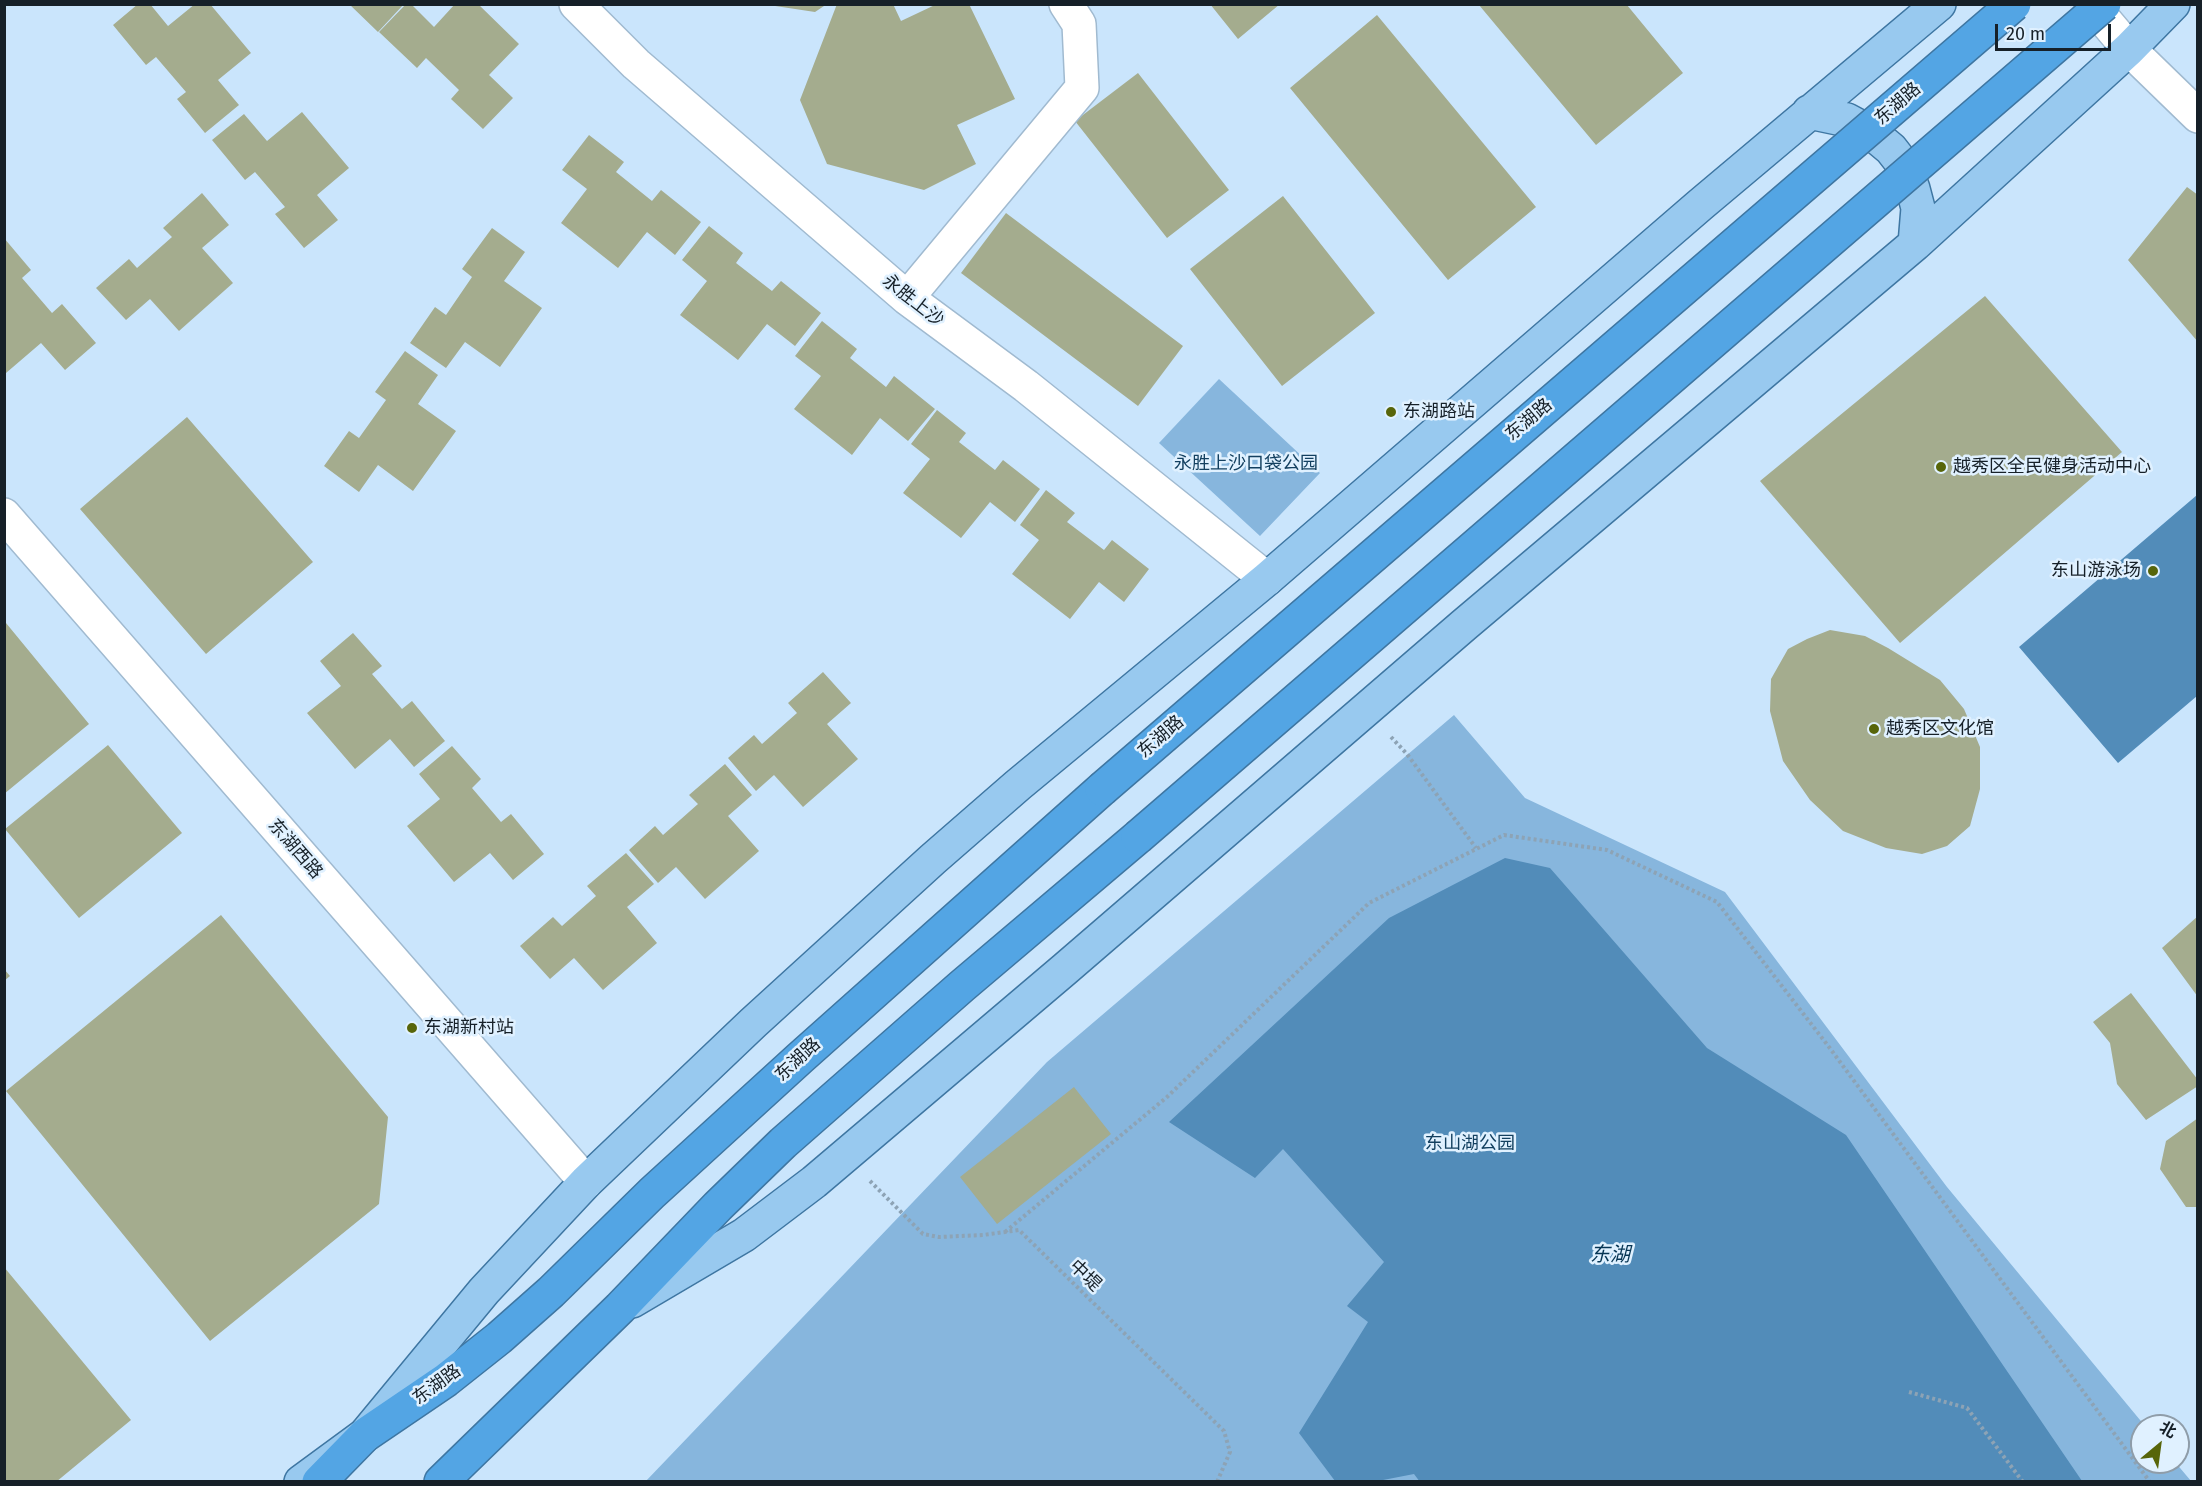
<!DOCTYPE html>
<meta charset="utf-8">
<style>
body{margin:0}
#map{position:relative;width:2202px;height:1486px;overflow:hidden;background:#cae5fc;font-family:"Fira Sans","Noto Sans SC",sans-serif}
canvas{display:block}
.frame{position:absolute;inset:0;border:6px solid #162028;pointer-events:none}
.north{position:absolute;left:2130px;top:1414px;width:60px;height:60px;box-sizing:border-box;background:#e0f1ff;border:2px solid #8f9da9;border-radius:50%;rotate:29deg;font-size:16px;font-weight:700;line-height:24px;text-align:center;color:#162028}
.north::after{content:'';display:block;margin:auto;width:21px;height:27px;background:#57650a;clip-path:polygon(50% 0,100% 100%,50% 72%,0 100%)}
.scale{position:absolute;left:1995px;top:24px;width:116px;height:27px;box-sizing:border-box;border:3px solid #162028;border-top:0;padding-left:8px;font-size:18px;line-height:21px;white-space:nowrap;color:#162028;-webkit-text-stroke:4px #e0f1ff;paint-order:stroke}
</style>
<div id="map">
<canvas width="2202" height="1486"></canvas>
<div class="frame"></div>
<div class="north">北</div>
<div class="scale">20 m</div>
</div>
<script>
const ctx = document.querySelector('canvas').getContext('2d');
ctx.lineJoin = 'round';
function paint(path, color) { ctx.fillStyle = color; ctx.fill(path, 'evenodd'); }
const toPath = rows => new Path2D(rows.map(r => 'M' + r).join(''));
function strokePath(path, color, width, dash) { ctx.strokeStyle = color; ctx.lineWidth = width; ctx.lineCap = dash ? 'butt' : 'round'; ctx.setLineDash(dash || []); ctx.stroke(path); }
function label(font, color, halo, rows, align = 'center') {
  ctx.font = font + ' "Fira Sans","Noto Sans SC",sans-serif'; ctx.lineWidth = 5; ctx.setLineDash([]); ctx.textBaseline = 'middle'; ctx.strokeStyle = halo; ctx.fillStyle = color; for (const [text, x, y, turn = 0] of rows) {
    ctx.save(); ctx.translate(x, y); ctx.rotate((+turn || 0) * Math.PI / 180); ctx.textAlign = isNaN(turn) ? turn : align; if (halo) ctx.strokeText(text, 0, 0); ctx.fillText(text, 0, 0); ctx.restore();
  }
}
paint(toPath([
 [1219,379,1320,473,1260,536,1159,443],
 [1454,715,1525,798,1725,892,1947,1187,2145,1426,2142,1426,2142,1462,2175,1462,2191,1481,645,1482,1047,1062]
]), '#87b6dd');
paint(toPath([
 [2197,495,2197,696,2118,763,2019,647],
 [1505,858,1550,868,1707,1048,1846,1135,2082,1481,1420,1482,1414,1474,1378,1481,1335,1481,1299,1433,1368,1322,1347,1306,1384,1262,1283,1149,1255,1178,1169,1122,1389,918]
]), '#528cb9');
paint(toPath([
 [138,4,150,4,168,26,195,4,210,4,251,53,218,80,239,105,205,133,177,99,186,92,156,57,146,65,113,25],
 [349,4,404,4,378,32],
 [406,4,411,4,434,27,455,4,478,4,519,44,489,75,513,98,483,129,451,99,459,90,426,58,417,68,379,32],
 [762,4,827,4,815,12],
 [837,4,893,4,901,21,937,4,969,4,1015,99,957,125,976,164,924,190,827,164,800,100],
 [1210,4,1280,4,1238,39],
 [1479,5,1627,5,1683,73,1596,145],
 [1377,15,1536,207,1448,280,1290,88],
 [1138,73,1229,190,1167,238,1075,121],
 [302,112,349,168,317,195,338,220,304,248,275,214,285,207,255,172,245,180,212,140,244,114,267,141],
 [589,135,624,162,616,172,652,201,661,190,701,222,675,255,647,232,618,268,561,223,587,189,562,170],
 [2187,187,2198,195,2198,342,2128,260],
 [202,193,229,225,202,248,233,283,179,331,150,299,126,320,96,288,129,259,137,268,172,237,163,228],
 [1283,196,1375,313,1282,386,1190,269],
 [1006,213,1183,346,1138,406,961,273],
 [709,226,743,253,736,263,772,291,781,281,821,313,795,346,767,324,738,360,680,315,707,281,682,260],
 [492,228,525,252,504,281,542,308,500,367,465,342,446,368,410,343,435,307,446,315,472,277,462,269],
 [4,238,31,270,22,278,52,313,62,304,96,343,65,370,41,343,6,373,4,371],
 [1985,296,2122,452,1900,643,1760,481],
 [822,321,857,349,850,358,886,387,894,376,935,409,908,441,880,418,852,455,794,409,821,376,795,356],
 [405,351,438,375,418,404,456,431,413,491,378,465,359,492,324,466,349,431,359,438,386,400,375,392],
 [937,410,966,433,959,442,995,470,1003,460,1040,489,1015,522,990,502,961,538,903,493,930,459,911,444],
 [187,417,313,562,206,654,80,509],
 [1046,490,1075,513,1067,522,1104,550,1112,540,1149,569,1124,602,1099,582,1070,619,1012,574,1039,540,1020,525],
 [6,623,89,724,4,794,4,624],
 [1830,630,1865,636,1888,648,1940,680,1964,709,1980,747,1980,789,1970,826,1947,846,1922,854,1886,848,1843,831,1810,800,1783,761,1770,711,1771,679,1788,649,1807,639],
 [353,633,382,666,372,674,402,709,412,701,445,741,414,767,390,739,355,769,307,713,341,686,320,661],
 [823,672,851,703,827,724,858,759,803,807,774,775,756,791,728,758,754,735,762,744,797,713,788,703],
 [108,745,182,833,79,918,5,829],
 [452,746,481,779,472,788,501,822,511,814,544,854,513,880,490,853,454,882,407,826,440,799,419,774],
 [725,764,752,795,728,816,759,851,705,899,676,867,658,883,629,850,655,826,663,835,698,804,689,795],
 [626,853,654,884,627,907,657,943,603,990,574,958,550,979,520,946,553,917,562,926,596,896,587,886],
 [221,915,388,1117,379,1204,210,1341,6,1091],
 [2198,916,2198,997,2162,948],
 [4,969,10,976,4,981],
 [2131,993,2198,1080,2198,1086,2146,1120,2117,1084,2110,1043,2093,1022],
 [1074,1087,1111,1134,997,1224,960,1177],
 [2198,1118,2198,1207,2186,1207,2160,1169,2166,1141],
 [4,1267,131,1420,56,1482,4,1482]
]), '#a4ac8e');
const minor = toPath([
 [576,4,636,64,907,298,1026,386,1267,579],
 [2091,4,2129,49,2198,116],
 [907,298,1082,88,1079,24,1066,4],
 [4,515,586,1182]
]);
const major = toPath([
 [1809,112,1847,120,1873,134,1891,149,1905,167,1913,189,1918,208,1915,244],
 [632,1301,744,1235,814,1182,1065,969,1464,625,1915,244,2129,49,2173,4],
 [301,1482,365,1435,484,1291,586,1182,753,1023,933,859,1018,785,1267,579,1700,205,1939,4]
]);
const highway = toPath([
 [319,1482,365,1435,446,1380,499,1338,551,1292,652,1193,800,1058,1102,789],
 [441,1482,620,1308,718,1206,783,1143,962,986,1138,837]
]);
strokePath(minor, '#a0bad0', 36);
strokePath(major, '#3e76a2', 36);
strokePath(highway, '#3e76a2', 36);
strokePath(toPath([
 [1391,737,1407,754,1476,848],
 [870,1181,923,1234,939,1237,983,1235,1019,1230,1224,1431,1230,1452,1217,1482],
 [1005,1232,1167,1097,1369,903,1504,835,1607,850,1717,902,1829,1047,2150,1482],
 [1909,1392,1967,1408,2023,1482]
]), '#8da3b5', 4, [3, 3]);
strokePath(minor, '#fff', 33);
strokePath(major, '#98c9ef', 33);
strokePath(highway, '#53a5e4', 33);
const highwayBridge = toPath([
 [1102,789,2014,4],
 [1138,837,2104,4]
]);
strokePath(highwayBridge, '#3e76a2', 36, []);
strokePath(highwayBridge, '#53a5e4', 33);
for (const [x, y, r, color] of [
 [1391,412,6,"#57650a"],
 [1941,467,6,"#57650a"],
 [2153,571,6,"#57650a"],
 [1874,729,6,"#57650a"],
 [412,1028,6,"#57650a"]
]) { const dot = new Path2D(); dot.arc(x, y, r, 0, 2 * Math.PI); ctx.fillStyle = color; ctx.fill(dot); strokePath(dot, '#e0f1ff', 2); }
label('18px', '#162028', '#e0f1ff', [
 ["东湖路",1898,104,-41],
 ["永胜上沙",913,301,38],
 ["东湖路",1529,420,-40],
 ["东湖路",1161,737,-41],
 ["东湖西路",295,849,49],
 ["东湖路",798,1060,-43],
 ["中堤",1085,1276,44],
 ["东湖路",437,1385,-36]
]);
label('18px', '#162028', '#e0f1ff', [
 ["东湖路站",1403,412],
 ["越秀区全民健身活动中心",1953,467],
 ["东山游泳场",2141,571,"right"],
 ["越秀区文化馆",1886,729],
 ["东湖新村站",424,1028]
], 'left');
label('18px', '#134060', '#e0f1ff', [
 ["永胜上沙口袋公园",1246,464],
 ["东山湖公园",1470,1144]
]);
label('italic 20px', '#063554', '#e0f1ff', [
 ["东湖",1610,1255]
]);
</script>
